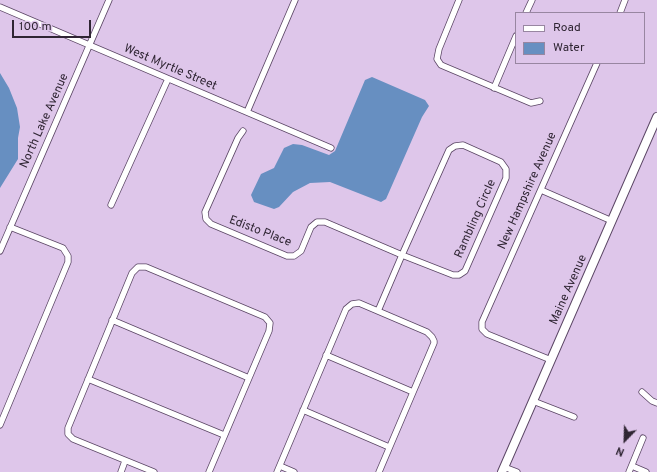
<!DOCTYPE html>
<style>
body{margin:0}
#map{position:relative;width:657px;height:472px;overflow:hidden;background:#dec6ea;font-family:Overpass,sans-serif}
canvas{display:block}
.legend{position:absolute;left:515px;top:12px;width:130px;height:52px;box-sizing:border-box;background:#dec6ea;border:1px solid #9886a1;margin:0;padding:5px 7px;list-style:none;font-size:12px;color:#2f2533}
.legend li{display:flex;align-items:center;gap:8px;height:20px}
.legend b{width:20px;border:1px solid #9886a1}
.north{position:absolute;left:605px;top:420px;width:40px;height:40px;-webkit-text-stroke:3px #dec6ea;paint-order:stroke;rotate:203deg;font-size:11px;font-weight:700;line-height:16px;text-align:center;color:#2f2533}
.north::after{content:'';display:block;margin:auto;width:14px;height:18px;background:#2f2533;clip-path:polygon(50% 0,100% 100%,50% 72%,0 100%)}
.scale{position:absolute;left:12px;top:20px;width:79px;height:18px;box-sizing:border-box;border:2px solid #2f2533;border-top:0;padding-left:5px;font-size:12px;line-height:14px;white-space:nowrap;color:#2f2533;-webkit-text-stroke:3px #dec6ea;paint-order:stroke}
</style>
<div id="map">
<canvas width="657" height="472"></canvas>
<ul class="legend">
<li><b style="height:5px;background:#fff"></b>Road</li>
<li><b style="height:11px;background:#678fc1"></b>Water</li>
</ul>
<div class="north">N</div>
<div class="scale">100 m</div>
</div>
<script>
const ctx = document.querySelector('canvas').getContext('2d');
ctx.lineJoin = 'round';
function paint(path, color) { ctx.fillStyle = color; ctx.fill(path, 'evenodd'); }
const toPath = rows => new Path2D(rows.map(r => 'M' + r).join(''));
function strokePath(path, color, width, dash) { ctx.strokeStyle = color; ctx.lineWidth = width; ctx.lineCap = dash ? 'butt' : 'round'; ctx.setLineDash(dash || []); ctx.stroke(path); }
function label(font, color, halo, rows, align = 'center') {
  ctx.font = font + ' Overpass,sans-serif'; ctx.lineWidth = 3; ctx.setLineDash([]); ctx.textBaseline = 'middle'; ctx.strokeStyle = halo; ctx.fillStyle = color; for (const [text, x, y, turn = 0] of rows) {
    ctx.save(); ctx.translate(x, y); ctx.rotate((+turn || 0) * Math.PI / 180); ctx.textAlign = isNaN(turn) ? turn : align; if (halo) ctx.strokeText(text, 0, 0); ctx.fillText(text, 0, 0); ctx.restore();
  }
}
paint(toPath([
 [0,73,9,88,17,108,20,127,18,138,18,159,0,188],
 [372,77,425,100,429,106,422,117,386,199,381,202,330,182,310,183,293,192,279,207,274,209,254,202,251,195,261,174,274,168,284,148,293,144,302,145,329,155,335,151,365,80]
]), '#678fc1');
const street = toPath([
 [459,0,439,49,437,59,441,65,531,103,540,101],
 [0,7,331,148],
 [526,13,532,0],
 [620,13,625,0],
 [494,88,516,36],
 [247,112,295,0],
 [243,131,238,138,205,212,206,219,211,224,287,256,294,256,301,251,311,227,317,222,325,222,402,255,453,275,459,275,465,271,506,178,506,169,501,162,463,145,455,146,449,150,402,255,378,311],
 [541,190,612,221],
 [111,205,168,79],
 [0,251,109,0],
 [112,320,249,378],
 [326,355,413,392],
 [551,360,487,334,482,329,482,322,597,63],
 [88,379,224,435],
 [642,392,652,401,657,403],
 [533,401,574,417],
 [303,410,389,447],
 [0,425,68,262,68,256,63,248,10,227],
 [280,466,294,472],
 [632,466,646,472],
 [504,467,517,472],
 [121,472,125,461],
 [154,472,73,439,68,434,68,428,132,273,138,267,146,267,265,317,270,323,269,331,209,472],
 [277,472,346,309,352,304,359,303,427,332,432,337,434,341,434,343,379,472],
 [629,472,643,438]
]);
const secondary = toPath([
 [502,472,657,117]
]);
strokePath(street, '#5b4665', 7);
strokePath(secondary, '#5b4665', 10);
strokePath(street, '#fff', 5.5);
strokePath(secondary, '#fff', 8);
label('12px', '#2f2533', '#dec6ea', [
 ["West Myrtle Street",170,68,23],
 ["North Lake Avenue",45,121,-66],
 ["New Hampshire Avenue",528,191,-66],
 ["Rambling Circle",476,219,-66],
 ["Edisto Place",260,232,21],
 ["Maine Avenue",569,290,-66]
]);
</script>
